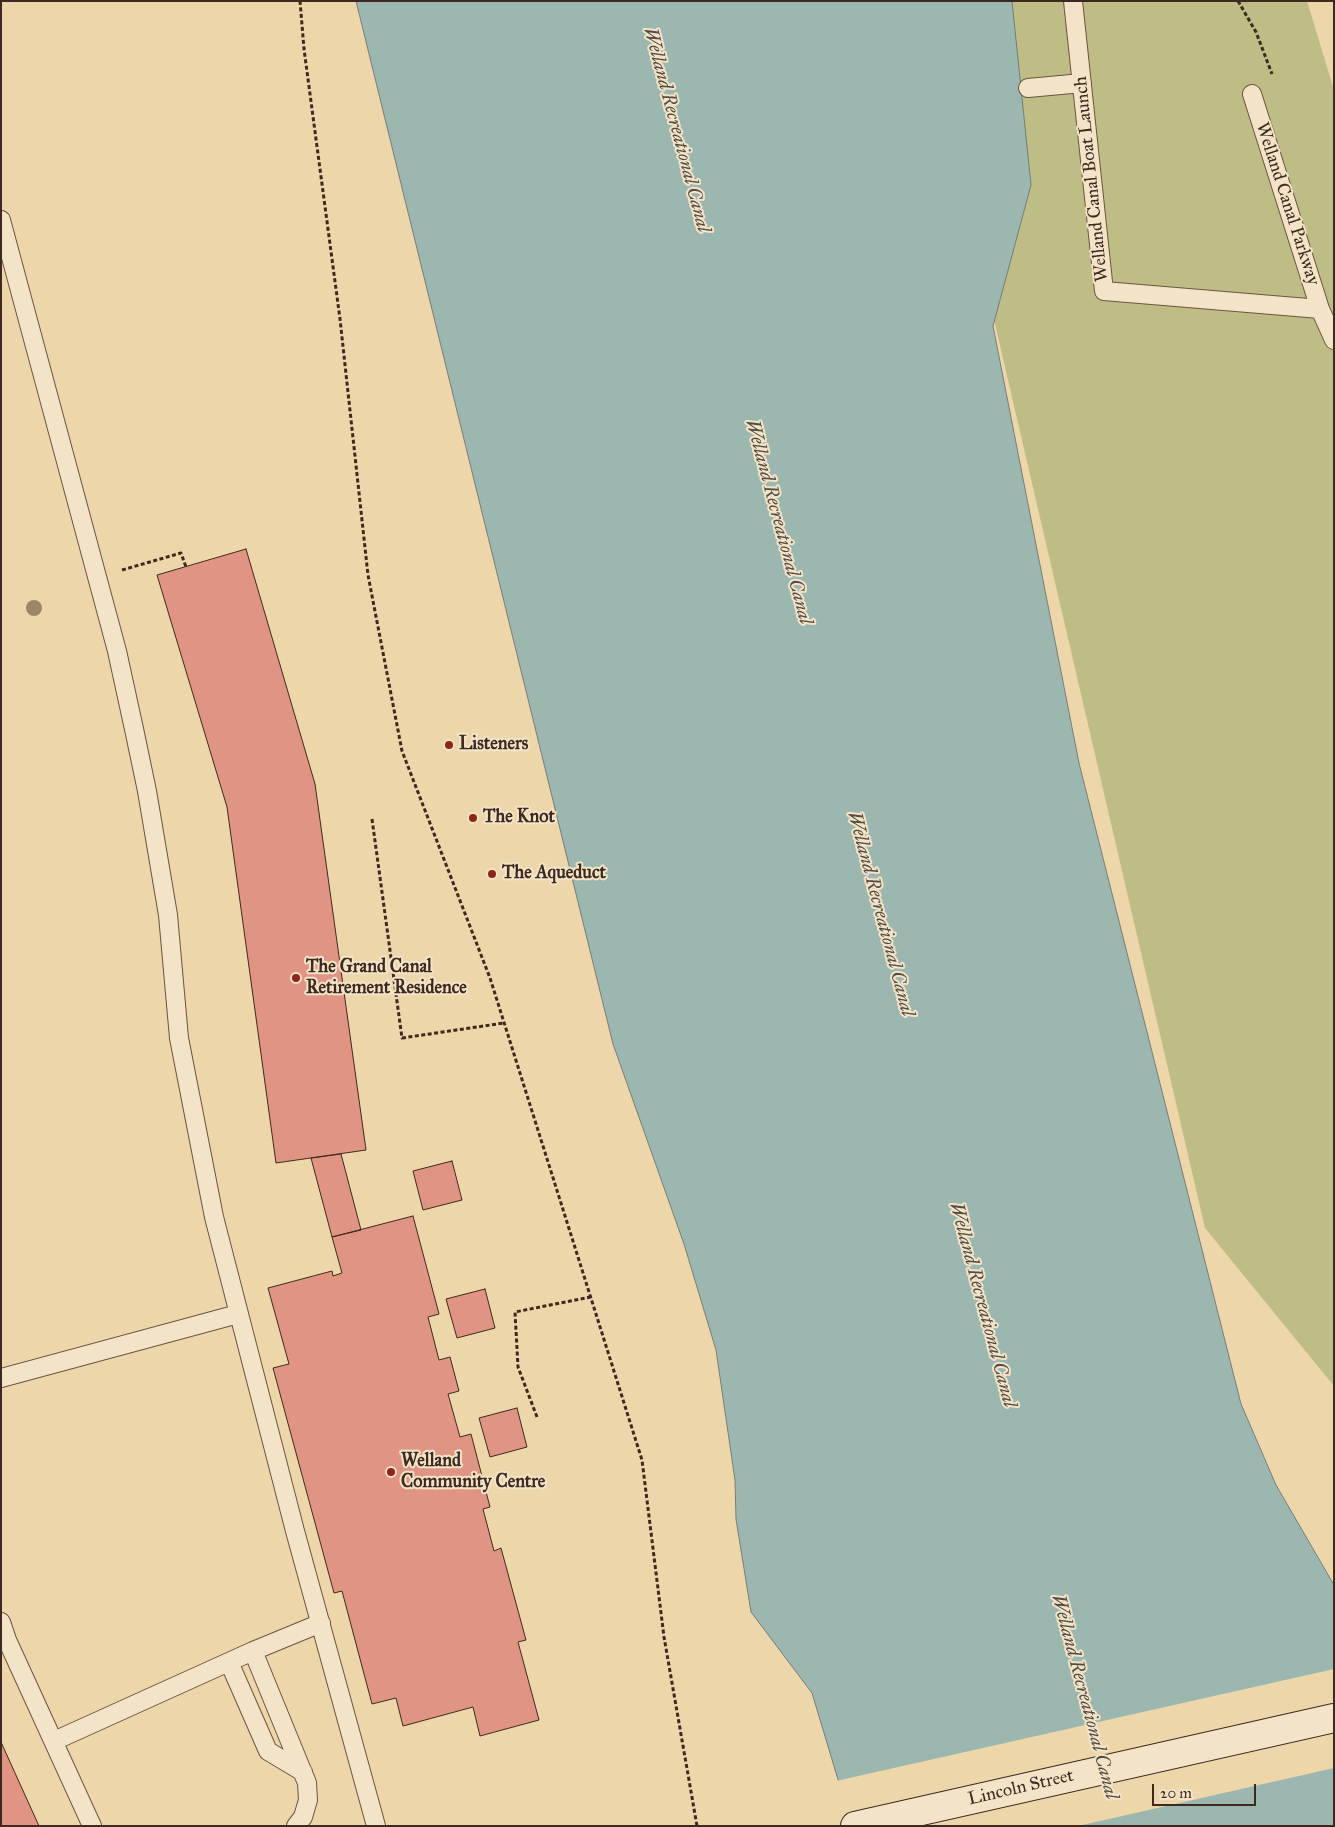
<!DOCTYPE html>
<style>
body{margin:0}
#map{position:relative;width:1335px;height:1827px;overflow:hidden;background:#edd6a9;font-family:"IM FELL Great Primer",serif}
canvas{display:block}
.frame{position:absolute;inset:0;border:2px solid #3d2920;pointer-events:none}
.scale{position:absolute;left:1152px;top:1784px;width:104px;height:22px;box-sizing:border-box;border:2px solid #3d2920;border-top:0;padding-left:6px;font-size:15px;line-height:18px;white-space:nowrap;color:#3d2920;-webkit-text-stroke:4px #f3e4c7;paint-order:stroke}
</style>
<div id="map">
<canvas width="1335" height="1827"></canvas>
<div class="frame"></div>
<div class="scale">20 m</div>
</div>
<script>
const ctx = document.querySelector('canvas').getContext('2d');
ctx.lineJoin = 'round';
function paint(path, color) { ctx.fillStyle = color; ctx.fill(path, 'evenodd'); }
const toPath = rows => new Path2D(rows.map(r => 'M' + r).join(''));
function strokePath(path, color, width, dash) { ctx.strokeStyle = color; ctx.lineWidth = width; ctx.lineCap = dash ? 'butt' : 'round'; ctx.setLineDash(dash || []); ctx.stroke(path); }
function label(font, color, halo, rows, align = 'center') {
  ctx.font = font + ' "IM FELL Great Primer",serif'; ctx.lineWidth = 4; ctx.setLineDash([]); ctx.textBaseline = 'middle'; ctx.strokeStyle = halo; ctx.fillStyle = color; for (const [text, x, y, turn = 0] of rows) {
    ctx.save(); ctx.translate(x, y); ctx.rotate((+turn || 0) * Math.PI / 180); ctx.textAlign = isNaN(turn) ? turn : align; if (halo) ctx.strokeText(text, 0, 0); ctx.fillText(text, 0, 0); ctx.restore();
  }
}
paint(toPath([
 [920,1,1307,1,1334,90,1334,1386,1205,1228]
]), '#bdbd85');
const water = toPath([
 [356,1,1012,1,1031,185,993,326,1079,763,1241,1404,1276,1485,1334,1585,1334,1826,852,1826,812,1693,751,1612,736,1519,735,1480,716,1350,684,1244,613,1044,356,1]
]);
paint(water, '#9bb7b0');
strokePath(water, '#757e76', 1);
paint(toPath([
 [1334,1669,1334,1768,1078,1826,850,1826,836,1781]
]), '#edd6a9');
const building = toPath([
 [246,549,315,784,366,1150,276,1163,227,807,157,575,246,549],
 [341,1154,361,1230,332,1237,311,1158,341,1154],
 [452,1161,462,1200,423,1210,413,1171,452,1161],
 [413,1216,439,1314,428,1317,439,1360,450,1357,459,1391,448,1394,460,1437,471,1434,490,1507,483,1509,494,1551,501,1548,526,1640,518,1642,539,1720,480,1736,473,1707,403,1726,396,1698,372,1704,342,1591,334,1593,273,1368,289,1364,268,1288,332,1271,333,1276,342,1273,332,1237,413,1216],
 [485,1289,495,1328,457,1338,446,1299,485,1289],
 [517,1408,527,1447,490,1457,479,1418,517,1408],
 [1,1742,39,1826,1,1826,1,1742]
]);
paint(building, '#e09483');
strokePath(building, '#3d2920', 1);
const service = toPath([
 [1073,1,1104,291,1320,309],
 [1028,88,1082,83],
 [1252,94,1320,309,1334,340],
 [1,220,117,651,134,729,147,791,168,915,179,1038,214,1217,295,1531,376,1826],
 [1,1378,238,1314],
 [1,1622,7,1640,92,1826],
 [253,1651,307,1783,308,1800,303,1817,296,1826],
 [229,1662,268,1751,303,1772],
 [54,1741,253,1651,321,1623]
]);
const secondary = toPath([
 [855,1826,1334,1718]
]);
strokePath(service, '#695442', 20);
strokePath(secondary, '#3d2920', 30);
strokePath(toPath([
 [300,1,304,49,340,319,368,575,402,751,490,978,642,1460,664,1637,697,1826],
 [1238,1,1256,32,1272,74],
 [122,570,181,553,186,567],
 [372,819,402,1038,504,1023],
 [537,1417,518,1367,515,1312,591,1297]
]), '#3d2920', 3, [4, 2.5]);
strokePath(service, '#f3e4c7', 18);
strokePath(secondary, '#f3e4c7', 28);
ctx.fillStyle = '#9a8769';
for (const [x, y] of [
 [34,608]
]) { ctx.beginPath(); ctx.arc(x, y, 8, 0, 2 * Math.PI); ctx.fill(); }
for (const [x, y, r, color] of [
 [449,745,5,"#8f2418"],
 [473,818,5,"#8f2418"],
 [492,874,5,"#8f2418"],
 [296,978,5,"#8f2418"],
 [391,1472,5,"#8f2418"]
]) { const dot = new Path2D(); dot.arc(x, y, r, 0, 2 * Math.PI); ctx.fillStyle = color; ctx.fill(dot); strokePath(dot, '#f3e4c7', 2); }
label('18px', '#3d2920', '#f3e4c7', [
 ["Welland Canal Boat Launch",1092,179,-96],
 ["Welland Canal Parkway",1287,204,72],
 ["Lincoln Street",1021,1788,-13]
]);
label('bold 18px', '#3d2920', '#f3e4c7', [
 ["Listeners",459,745],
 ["The Knot",483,818],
 ["The Aqueduct",502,874],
 ["The Grand Canal",306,968],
 ["Retirement Residence",306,989],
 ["Welland",401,1462],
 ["Community Centre",401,1483]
], 'left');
label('italic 19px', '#544c44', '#f3e4c7', [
 ["Welland Recreational Canal",676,130,75],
 ["Welland Recreational Canal",778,522,75],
 ["Welland Recreational Canal",880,914,75],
 ["Welland Recreational Canal",982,1305,75],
 ["Welland Recreational Canal",1084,1697,75]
]);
</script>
